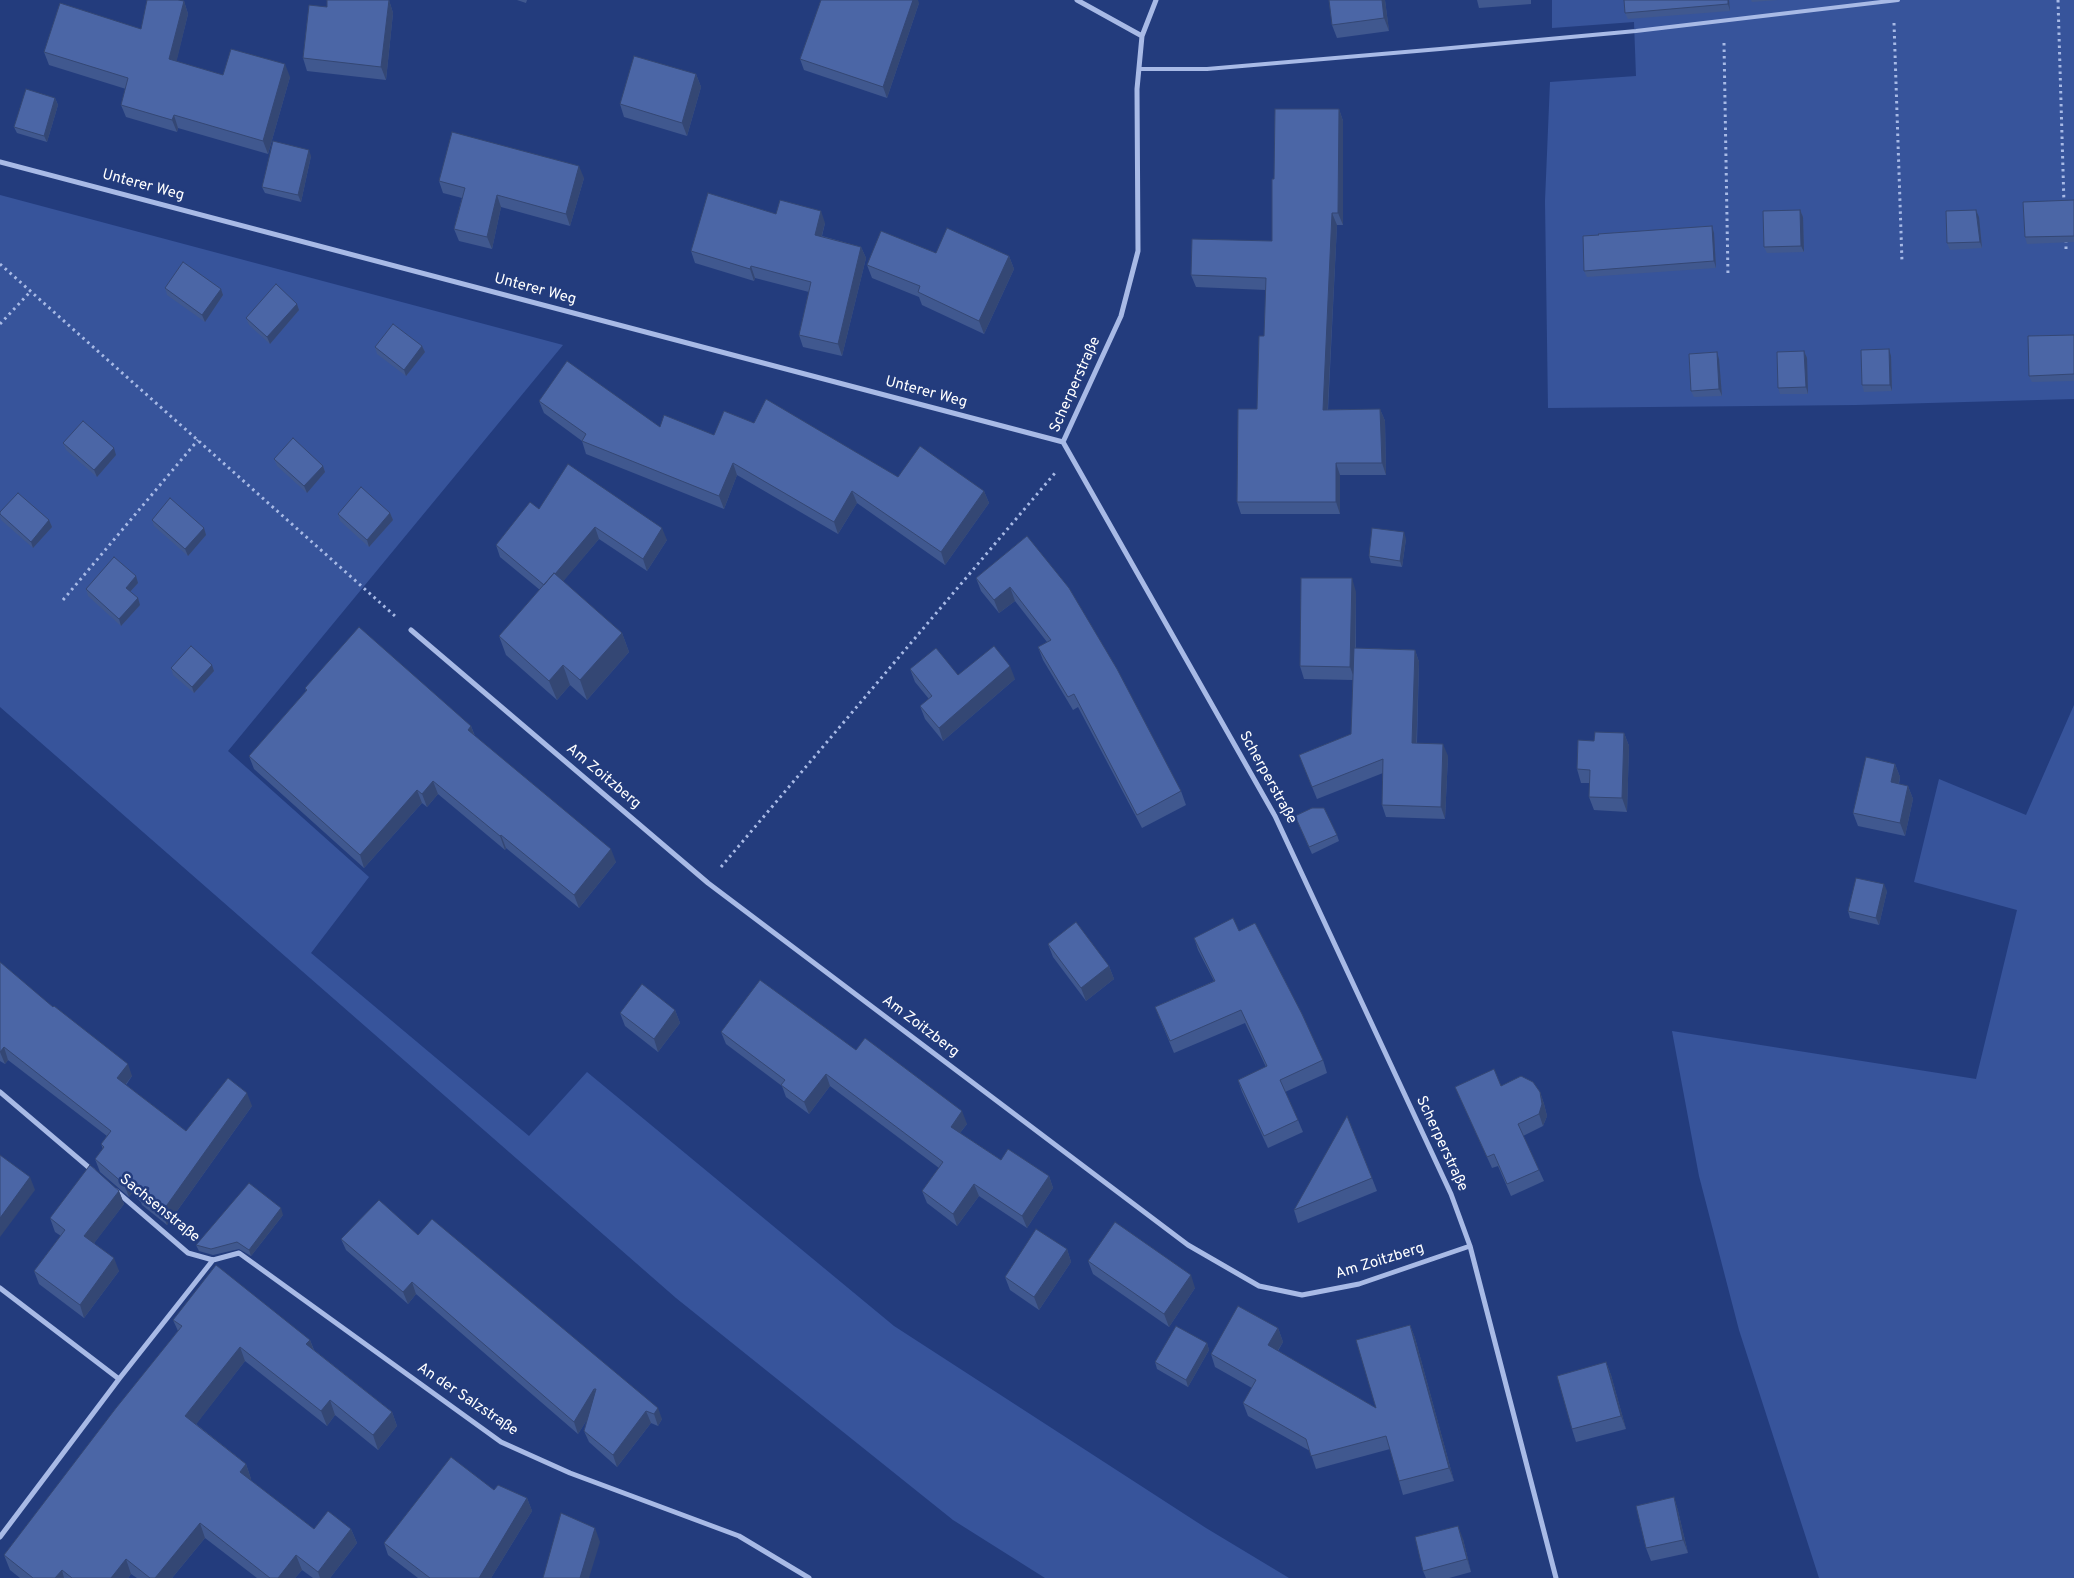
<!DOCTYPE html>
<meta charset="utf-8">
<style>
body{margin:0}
canvas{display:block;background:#233c7d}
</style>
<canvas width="2074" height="1578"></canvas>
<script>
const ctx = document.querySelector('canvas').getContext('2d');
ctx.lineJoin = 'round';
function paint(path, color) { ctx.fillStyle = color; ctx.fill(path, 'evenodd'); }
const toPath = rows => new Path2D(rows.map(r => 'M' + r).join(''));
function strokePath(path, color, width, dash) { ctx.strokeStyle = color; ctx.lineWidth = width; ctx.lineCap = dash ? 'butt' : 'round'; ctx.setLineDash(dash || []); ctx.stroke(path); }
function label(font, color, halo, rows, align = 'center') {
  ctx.font = font + ' Overpass,sans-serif'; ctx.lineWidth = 5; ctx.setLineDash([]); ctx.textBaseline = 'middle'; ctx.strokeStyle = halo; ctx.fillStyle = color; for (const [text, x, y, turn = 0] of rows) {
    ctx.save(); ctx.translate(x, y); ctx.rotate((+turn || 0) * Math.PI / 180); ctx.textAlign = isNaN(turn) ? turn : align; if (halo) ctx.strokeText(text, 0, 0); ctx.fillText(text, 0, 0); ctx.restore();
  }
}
paint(toPath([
 [1552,0,2074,0,2074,399,1856,405,1548,408,1545,201,1550,82,1636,76,1634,22,1552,28],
 [0,195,563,345,228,751,369,877,311,953,529,1136,587,1072,894,1326,1206,1528,1289,1578,1045,1578,953,1520,676,1298,0,707],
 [2074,705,2074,1578,1819,1578,1739,1330,1699,1176,1672,1031,1976,1079,2017,910,1914,882,1939,779,2026,815]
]), '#37549b');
strokePath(toPath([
 [2058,0,2064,204],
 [1894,23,1902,262],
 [1724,43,1728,277],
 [2066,240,2066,252],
 [0,264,395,616],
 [0,324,31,291],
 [63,600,198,440],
 [721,867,1055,473]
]), '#a8bae6', 3, [2.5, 4]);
strokePath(toPath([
 [1139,69,1207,69,1440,49,1636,31,1898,0]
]), '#a8bae6', 4);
strokePath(toPath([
 [1077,0,1142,36],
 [1156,0,1142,36,1137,89,1138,251,1121,316,1063,442,1275,816,1451,1194,1470,1246,1556,1578],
 [0,162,1063,442],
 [411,630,708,883,1188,1245,1259,1286,1302,1295,1359,1284,1470,1246],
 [0,1092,93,1171],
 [116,1191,188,1253,213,1260,239,1253,501,1442,570,1473,739,1536,809,1578],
 [0,1288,119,1379],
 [0,1537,119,1379,213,1260]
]), '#a8bae6', 5);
paint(toPath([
 [389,0,393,13,386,80,307,71,303,58,327,7],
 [517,0,527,0,526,3],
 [1385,0,1389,31,1337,38,1332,25],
 [1477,0,1531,0,1531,4,1479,8],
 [1729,0,1730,11,1628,19,1625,13],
 [1751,0,1779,0,1752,2],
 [184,1,188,14,176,62,223,75,290,77,268,154,178,128,177,132,126,117,121,105,126,89,49,65,44,52,141,29],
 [919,3,887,98,804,70,800,59],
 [696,74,701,87,687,136,624,117,620,104],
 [55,98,58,105,47,142,17,133,14,127],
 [1339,109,1343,121,1343,225,1337,225,1328,410,1380,409,1385,421,1386,475,1340,475,1340,514,1241,514,1237,502,1257,409,1264,336,1266,290,1196,287,1191,275,1272,241,1274,179],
 [311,156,301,202,265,193,262,187],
 [584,178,570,226,501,207,492,249,459,241,454,229,462,198,443,193,439,181],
 [2074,200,2074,242,2027,244,2025,237],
 [1800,210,1803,217,1804,252,1767,253,1764,247],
 [776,214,825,223,822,236,861,247,866,258,842,356,803,347,799,335,809,292,755,278,754,281,695,263,691,251],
 [1979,217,1982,248,1950,250,1947,243],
 [1712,226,1714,233,1716,268,1587,277,1584,271,1599,235],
 [936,253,1009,256,1014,269,984,334,922,305,919,297,872,278,867,265],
 [165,288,221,289,223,295,205,322,167,295],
 [297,304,299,310,270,344,249,325,246,318],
 [2074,335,2074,381,2032,382,2029,376],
 [422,346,425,352,406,376,377,354,375,347],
 [1804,351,1807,358,1808,394,1780,394,1778,388],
 [1891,356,1892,391,1864,392,1862,385],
 [1719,359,1722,396,1694,397,1691,391],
 [539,401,660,427,714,435,754,423,898,477,984,491,989,503,945,565,857,503,838,534,737,475,724,509,586,454,582,441,544,413],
 [63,443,116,455,97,477,66,450],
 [274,459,323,466,325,472,307,493,277,466],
 [539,509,667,540,647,571,599,539,563,581,622,633,629,652,587,700,570,685,557,700,506,655,499,636,540,590,500,557,496,545],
 [0,512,49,520,52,527,33,548,1,520,0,516],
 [390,513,393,520,369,547,340,521,338,514],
 [152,520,204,528,206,535,188,556,154,526],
 [1027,536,1181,791,1186,805,1142,828,1078,707,1073,710,1043,660,1038,647,1047,642,1015,601,999,613,981,591,976,578],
 [1406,539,1402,567,1371,563,1369,556],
 [136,576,138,583,130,592,138,598,140,605,121,626,88,596,86,589],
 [1356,592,1356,648,1415,650,1419,662,1417,743,1448,756,1445,819,1386,817,1382,805,1383,773,1317,799,1304,767,1299,755,1351,734,1353,680,1304,679,1300,666],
 [212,665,214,671,194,693,173,675,171,668],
 [910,669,958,675,1015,679,943,741,925,719,920,706,929,699,915,682],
 [305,688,471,726,475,736,616,862,579,908,506,848,505,850,438,794,427,807,422,803,364,868,254,769,249,756,306,691],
 [1624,733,1629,746,1627,812,1594,810,1589,797,1589,783,1581,783,1577,769,1594,741],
 [1895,764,1900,777,1899,784,1908,786,1913,799,1905,836,1858,826,1853,813],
 [1295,816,1337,835,1339,841,1312,854],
 [1887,891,1879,925,1850,918,1848,911],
 [1239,931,1323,1060,1327,1073,1285,1092,1298,1120,1303,1132,1268,1148,1242,1092,1238,1080,1266,1067,1245,1023,1174,1053,1155,1007,1214,981,1198,950,1194,938],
 [1048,944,1109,966,1114,979,1086,1001,1053,957],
 [0,962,132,1076,126,1085,186,1131,252,1106,167,1225,142,1205,141,1202,132,1193,129,1197,100,1172,95,1159,103,1149,101,1144,107,1136,8,1060,5,1064,0,1061],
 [675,1010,680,1023,658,1052,625,1026,620,1013],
 [721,1032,856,1050,967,1124,960,1133,1001,1160,1049,1176,1053,1188,1027,1228,979,1196,957,1226,927,1203,922,1191,939,1168,830,1086,809,1114,786,1097,782,1086,726,1044],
 [1501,1086,1540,1092,1544,1104,1547,1116,1543,1126,1523,1136,1539,1170,1544,1181,1511,1196,1498,1166,1492,1168,1460,1098,1455,1087],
 [1372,1178,1377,1191,1298,1223,1294,1210],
 [119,1191,124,1204,94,1243,119,1271,84,1318,39,1284,34,1271,61,1236,55,1232,50,1218],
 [283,1215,251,1256,239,1249,213,1255,199,1251,196,1245],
 [418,1235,662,1419,658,1426,651,1423,617,1467,589,1442,584,1431,588,1418,578,1434,416,1294,408,1304,346,1250,341,1239],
 [1067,1249,1071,1262,1039,1310,1010,1290,1005,1277],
 [1088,1261,1195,1288,1169,1327,1093,1274],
 [173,1320,310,1340,314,1350,392,1412,397,1426,378,1450,335,1415,327,1426,245,1361,196,1424,246,1464,251,1479,250,1480,314,1529,351,1529,357,1543,330,1578,313,1578,302,1570,295,1578,257,1578,205,1538,172,1578,137,1578,131,1574,128,1578,20,1578,10,1570,4,1555,178,1331],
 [1410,1325,1415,1338,1454,1481,1403,1495,1399,1481,1390,1449,1316,1469,1310,1451,1248,1416,1243,1403,1252,1388,1215,1367,1211,1354,1278,1328,1283,1342,1278,1351,1376,1408],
 [1207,1343,1209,1350,1188,1387,1157,1369,1155,1362],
 [1606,1362,1611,1375,1626,1429,1576,1442,1572,1429],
 [494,1490,527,1498,532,1511,491,1578,418,1578,388,1555,384,1543],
 [1674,1497,1678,1511,1688,1553,1651,1561,1646,1548],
 [1463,1539,1471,1572,1449,1578,1426,1578,1423,1571]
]), '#40588f');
paint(toPath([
 [389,0,393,13,386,80,381,67],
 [913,0,918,0,919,3,887,98,883,87],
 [1382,0,1385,0,1389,31,1384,18],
 [1728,0,1729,0,1730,11,1728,4],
 [184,1,188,14,174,72,169,59],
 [285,64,290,77,268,154,263,141],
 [696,74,701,87,687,136,682,123],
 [55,98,58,105,47,142,44,136],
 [1339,109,1343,121,1343,225,1338,213],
 [174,115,178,128,177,132,172,120],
 [309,150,311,156,301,202,298,195],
 [579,166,584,178,570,226,566,214],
 [497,195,501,207,492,249,487,237],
 [1800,210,1803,217,1804,252,1801,246],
 [1976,210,1979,217,1982,248,1980,242],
 [821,211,825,223,819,246,815,235],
 [1332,213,1337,225,1327,422,1323,410],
 [1712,226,1714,233,1716,268,1714,261],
 [861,247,866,258,842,356,838,344],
 [1009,256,1014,269,984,334,979,321],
 [751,266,755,278,754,281,750,269],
 [221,289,223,295,205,322,202,315],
 [297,304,299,310,270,344,267,337],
 [422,346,425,352,406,376,404,370],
 [1889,349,1891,356,1892,391,1890,385],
 [1804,351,1807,358,1808,394,1806,387],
 [1717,352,1719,359,1722,396,1719,389],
 [1380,409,1385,421,1386,475,1382,463],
 [114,448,116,455,97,477,94,470],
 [733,463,737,475,724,509,719,496],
 [1336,463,1340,475,1340,514,1336,502],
 [323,466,325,472,307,493,304,486],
 [852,491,857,503,838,534,834,522],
 [984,491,989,503,945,565,941,552],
 [390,513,393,520,369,547,367,540],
 [49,520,52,527,33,548,31,542],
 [595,527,599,539,550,597,545,585],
 [204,528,206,535,188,556,185,549],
 [662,528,667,540,647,571,643,559],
 [1404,532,1406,539,1402,567,1400,561],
 [136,576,138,583,128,594,126,588],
 [1352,578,1356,592,1355,680,1350,667],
 [1010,587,1015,601,999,613,994,600],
 [138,598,140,605,121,626,119,619],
 [622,633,629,652,587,700,580,680],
 [1415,650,1419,662,1416,755,1412,743],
 [212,665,214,671,194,693,192,687],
 [563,665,570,685,557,700,549,681],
 [1010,666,1015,679,943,741,939,728],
 [471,726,476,740,468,730],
 [1624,733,1629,746,1627,812,1622,798],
 [1443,744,1448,756,1445,819,1441,807],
 [1895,764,1900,777,1896,795,1891,782],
 [433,781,438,794,427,807,422,794],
 [1908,786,1913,799,1905,836,1900,823],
 [417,790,422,803,364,868,360,855],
 [501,835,506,848,505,850,500,836],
 [611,849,616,862,579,908,574,895],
 [1884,884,1887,891,1879,925,1876,918],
 [1109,966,1114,979,1086,1001,1081,988],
 [675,1010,680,1023,658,1052,654,1039],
 [4,1047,8,1060,5,1064,0,1052],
 [128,1064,132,1076,121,1090,117,1078],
 [826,1074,830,1086,809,1114,804,1102],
 [1540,1092,1544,1104,1547,1116,1543,1126,1539,1114],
 [247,1093,252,1106,167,1225,162,1212],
 [962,1111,967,1124,955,1139,951,1127],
 [1049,1176,1053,1188,1027,1228,1022,1216],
 [30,1177,35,1190,0,1237,0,1218],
 [127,1181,132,1193,129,1197,124,1184],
 [974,1184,979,1196,957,1226,953,1214],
 [119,1191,124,1204,89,1250,84,1236],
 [281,1208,283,1215,251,1256,249,1250],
 [1067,1249,1071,1262,1039,1310,1034,1297],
 [114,1258,119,1271,84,1318,80,1305],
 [1191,1275,1195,1288,1169,1327,1164,1314],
 [412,1282,416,1294,408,1304,403,1292],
 [1410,1325,1415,1338,1454,1481,1449,1468],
 [1278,1328,1283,1342,1273,1358,1268,1345],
 [310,1340,315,1354,306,1344],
 [1207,1343,1209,1350,1188,1387,1186,1380],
 [240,1347,245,1361,191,1431,185,1416],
 [1606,1362,1611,1375,1626,1429,1621,1416],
 [594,1389,599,1401,578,1434,574,1422],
 [330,1400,335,1415,327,1426,321,1411],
 [658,1408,662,1419,658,1426,654,1414],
 [646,1411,651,1423,617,1467,613,1455],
 [392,1412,397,1426,378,1450,373,1435],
 [246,1464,251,1479,245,1487,240,1472],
 [1674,1497,1678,1511,1688,1553,1683,1540],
 [527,1498,532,1511,491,1578,479,1578],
 [200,1523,205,1538,172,1578,155,1578],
 [1458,1526,1463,1539,1471,1572,1467,1559],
 [595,1528,600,1542,589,1578,580,1578],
 [351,1529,357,1543,330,1578,320,1578,318,1572],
 [296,1555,302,1570,295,1578,278,1578],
 [126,1559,131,1574,128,1578,111,1578],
 [62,1570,64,1578,55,1578]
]), '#344774');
const building = toPath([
 [147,0,178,0,184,1,169,59,223,75,231,49,285,64,263,141,174,115,172,120,121,105,128,78,44,52,60,3,141,29,147,0],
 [327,0,389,0,381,67,303,58,309,5,327,7,327,0],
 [821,0,913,0,883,87,800,59,821,0],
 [1329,0,1382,0,1384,18,1332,25,1329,0],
 [1624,0,1728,0,1728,4,1625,13,1624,0],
 [634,56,696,74,682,123,620,104,634,56],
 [26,89,55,98,44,136,14,127,26,89],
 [1275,109,1339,109,1338,213,1332,213,1323,410,1380,409,1382,463,1336,463,1336,502,1237,502,1238,409,1257,409,1259,336,1264,336,1266,278,1191,275,1192,239,1272,241,1272,179,1274,179,1275,109],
 [452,132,579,166,566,214,497,195,487,237,454,229,465,188,439,181,452,132],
 [273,141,309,150,298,195,262,187,273,141],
 [708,193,776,214,780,200,821,211,815,235,861,247,838,344,799,335,811,282,751,266,750,269,691,251,708,193],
 [2074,200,2074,236,2025,237,2023,202,2074,200],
 [1800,210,1801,246,1764,247,1763,211,1800,210],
 [1976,210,1980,242,1947,243,1946,211,1976,210],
 [1712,226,1714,261,1584,271,1583,236,1599,235,1598,234,1712,226],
 [947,228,1009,256,979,321,918,292,920,286,867,265,881,231,936,253,947,228],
 [183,262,221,289,202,315,165,288,183,262],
 [276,284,297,304,267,337,246,318,276,284],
 [393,324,422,346,404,370,375,347,393,324],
 [2074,335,2074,374,2029,376,2028,336,2074,335],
 [1889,349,1890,385,1862,385,1861,350,1889,349],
 [1804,351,1806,387,1778,388,1777,352,1804,351],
 [1717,352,1719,389,1691,391,1689,354,1717,352],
 [567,361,660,427,664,415,714,435,724,411,754,423,766,399,898,477,920,446,984,491,941,552,852,491,834,522,733,463,719,496,582,441,586,434,539,401,567,361],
 [83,421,114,448,94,470,63,443,83,421],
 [293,438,323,466,304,486,274,459,293,438],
 [568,464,662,528,643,559,595,527,555,574,554,573,544,585,496,545,530,502,539,509,568,464],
 [361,487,390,513,367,540,338,514,361,487],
 [18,493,49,520,31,542,0,514,0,512,18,493],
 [170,498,204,528,185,549,152,520,170,498],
 [1372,528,1404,532,1400,561,1369,556,1372,528],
 [1027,536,1069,588,1117,669,1181,791,1137,815,1074,694,1068,697,1038,647,1051,640,1010,587,994,600,976,578,1027,536],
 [114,557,136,576,126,588,138,598,119,619,86,589,114,557],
 [554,573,622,633,580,680,563,665,549,681,499,636,554,573],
 [1301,578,1352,578,1350,667,1300,666,1301,578],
 [359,627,471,726,468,730,611,849,574,895,501,835,500,836,433,781,422,794,417,790,360,855,249,756,307,690,305,688,359,627],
 [191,646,212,665,192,687,171,668,191,646],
 [994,646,1010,666,939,728,920,706,932,696,910,669,936,648,958,675,994,646],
 [1354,648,1415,650,1412,743,1443,744,1441,807,1382,805,1383,759,1312,787,1299,755,1351,734,1354,648],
 [1595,732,1624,733,1622,798,1589,797,1590,770,1577,769,1578,740,1594,741,1595,732],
 [1866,757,1895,764,1891,782,1908,786,1900,823,1853,813,1866,757],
 [1312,808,1324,808,1337,835,1309,847,1295,816,1312,808],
 [1856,878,1884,884,1876,918,1848,911,1856,878],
 [1233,918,1239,931,1255,923,1302,1014,1323,1060,1280,1080,1298,1120,1264,1136,1238,1080,1267,1066,1241,1010,1170,1041,1155,1007,1215,981,1194,938,1233,918],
 [1076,922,1109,966,1081,988,1048,944,1076,922],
 [0,962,53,1007,54,1006,128,1064,117,1078,186,1131,228,1078,247,1093,162,1212,138,1193,139,1191,127,1181,124,1184,95,1159,104,1147,101,1144,111,1131,4,1047,0,1052,0,962],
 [760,980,856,1050,865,1038,962,1111,951,1127,1001,1160,1008,1149,1049,1176,1022,1216,974,1184,953,1214,922,1191,943,1162,826,1074,804,1102,781,1085,785,1080,721,1032,760,980],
 [642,984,675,1010,654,1039,620,1013,642,984],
 [1494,1069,1501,1086,1521,1076,1533,1082,1540,1092,1542,1104,1539,1114,1518,1124,1539,1170,1507,1184,1494,1154,1487,1157,1455,1087,1494,1069],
 [1347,1116,1372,1178,1294,1210,1347,1116],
 [0,1155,30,1177,0,1218,0,1155],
 [90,1165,119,1191,84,1236,114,1258,80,1305,34,1271,65,1230,50,1218,90,1165],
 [249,1183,281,1208,249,1250,237,1242,211,1249,196,1245,249,1183],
 [379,1200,418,1235,432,1219,658,1408,654,1414,646,1411,613,1455,584,1431,596,1389,594,1389,574,1422,412,1282,403,1292,341,1239,379,1200],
 [1115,1222,1191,1275,1164,1314,1088,1261,1115,1222],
 [1036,1229,1067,1249,1034,1297,1005,1277,1036,1229],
 [216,1265,310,1340,306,1344,392,1412,373,1435,330,1400,321,1411,240,1347,185,1416,246,1464,240,1472,314,1529,328,1511,351,1529,318,1572,296,1555,278,1578,270,1578,200,1523,155,1578,150,1578,126,1559,111,1578,72,1578,62,1570,55,1578,33,1578,4,1555,116,1408,182,1326,173,1320,216,1265],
 [1238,1306,1278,1328,1268,1345,1376,1408,1356,1340,1410,1325,1449,1468,1399,1481,1386,1436,1311,1456,1306,1439,1243,1403,1256,1380,1211,1354,1238,1306],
 [1176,1326,1207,1343,1186,1380,1155,1362,1176,1326],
 [1606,1362,1621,1416,1572,1429,1557,1376,1606,1362],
 [451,1457,494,1490,498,1485,527,1498,479,1578,430,1578,384,1543,451,1457],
 [1674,1497,1683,1540,1646,1548,1636,1506,1674,1497],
 [561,1513,595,1528,580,1578,543,1578,561,1513],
 [1458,1526,1467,1559,1423,1571,1415,1537,1458,1526]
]);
paint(building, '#4b66a6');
strokePath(building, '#344774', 1);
label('15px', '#fff', '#233c7d', [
 ["Unterer Weg",143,186,15],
 ["Unterer Weg",535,290,15],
 ["Scherperstraße",1076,385,-66],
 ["Unterer Weg",926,393,15],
 ["Am Zoitzberg",603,777,40],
 ["Scherperstraße",1267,778,61],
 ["Am Zoitzberg",920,1027,37],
 ["Scherperstraße",1441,1144,65],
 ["Sachsenstraße",159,1209,39],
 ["Am Zoitzberg",1380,1262,-17],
 ["An der Salzstraße",467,1400,34]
]);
</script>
